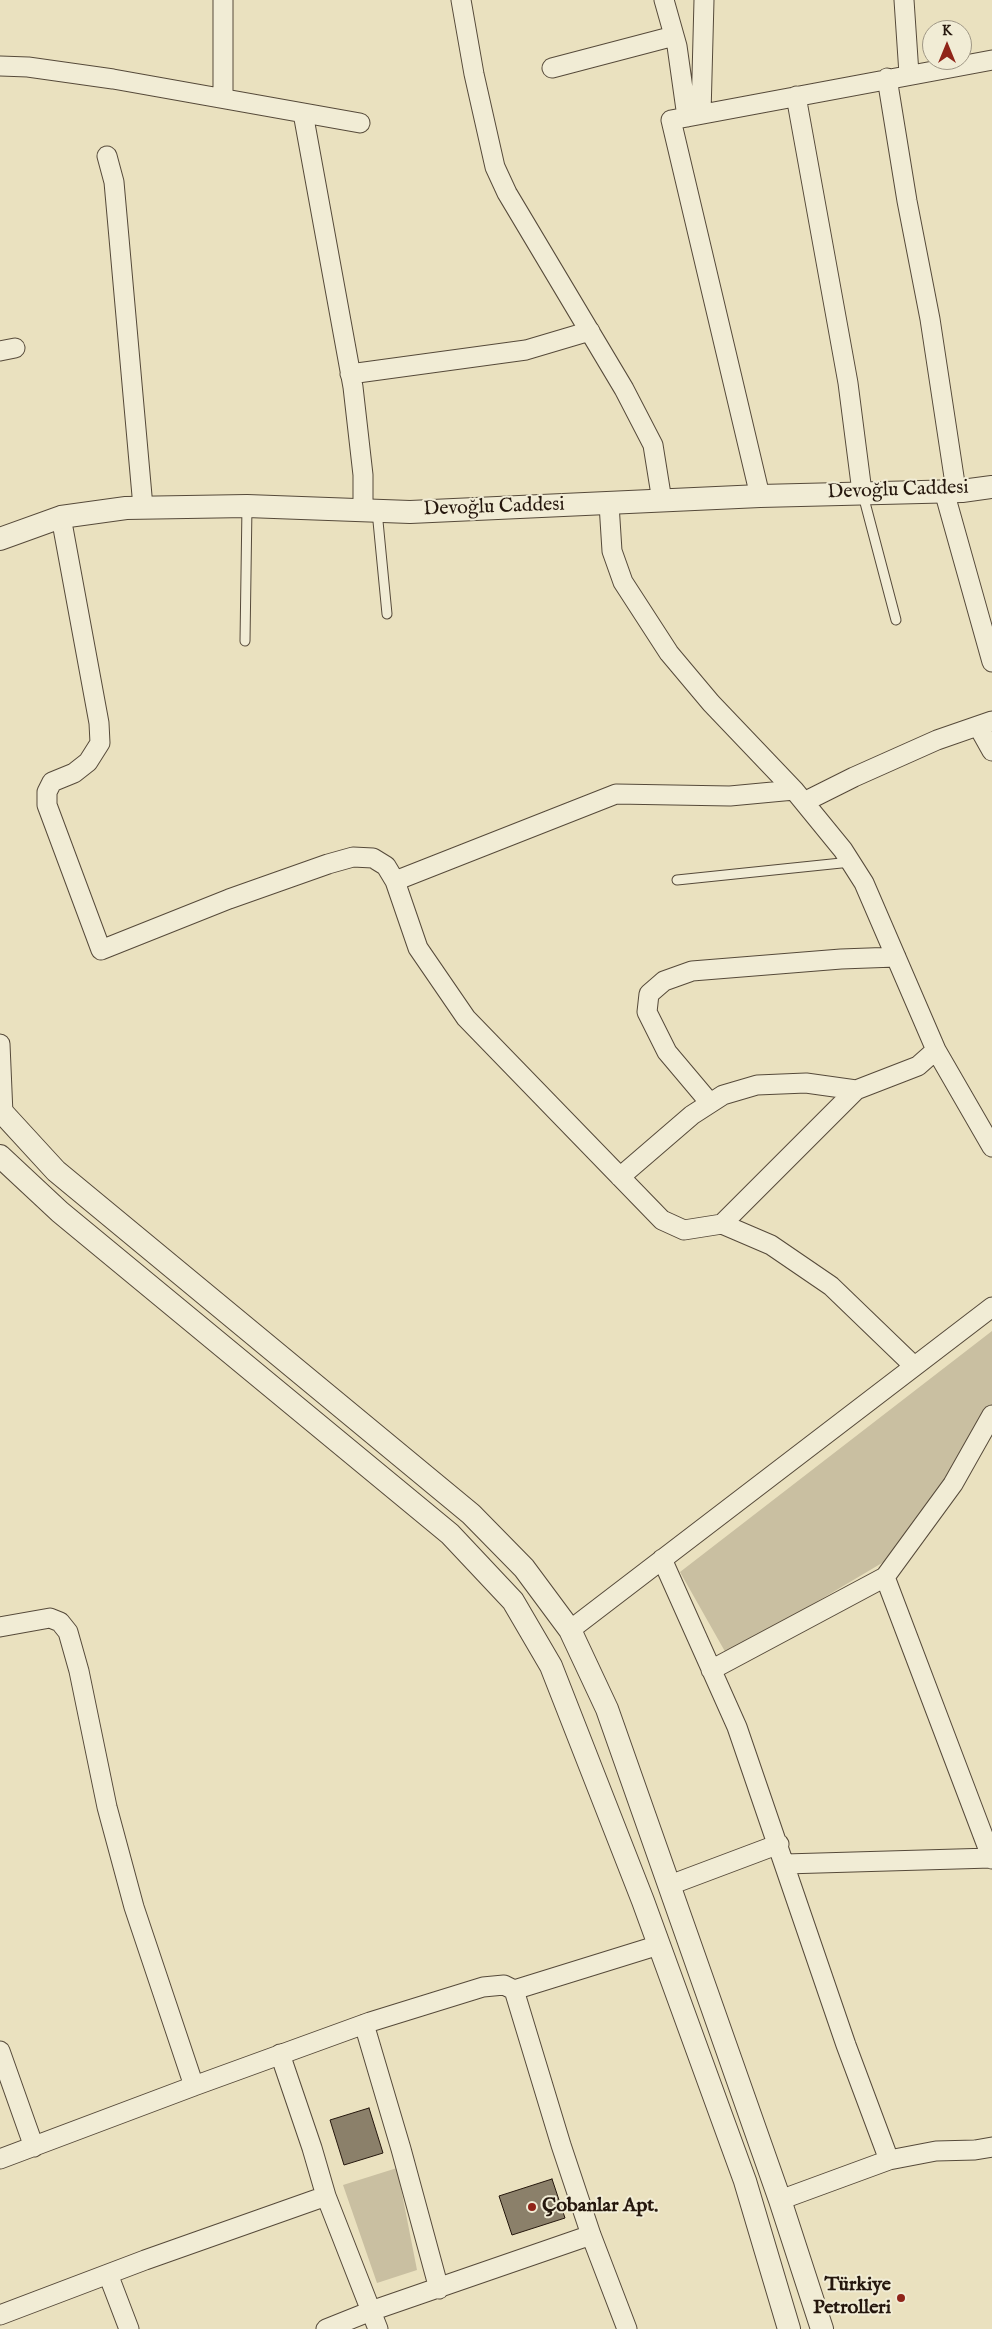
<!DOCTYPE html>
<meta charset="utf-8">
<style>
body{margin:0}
#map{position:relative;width:992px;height:2329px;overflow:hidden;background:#eae1bf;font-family:"IM FELL English",serif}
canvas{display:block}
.north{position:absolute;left:922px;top:20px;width:50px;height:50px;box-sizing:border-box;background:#f1ecd5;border:1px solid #9f9785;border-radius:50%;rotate:0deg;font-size:14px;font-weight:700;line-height:20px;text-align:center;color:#25170d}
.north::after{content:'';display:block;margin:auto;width:18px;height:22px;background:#8f2418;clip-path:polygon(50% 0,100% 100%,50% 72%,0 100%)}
</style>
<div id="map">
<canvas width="992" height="2329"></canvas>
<div class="north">K</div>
</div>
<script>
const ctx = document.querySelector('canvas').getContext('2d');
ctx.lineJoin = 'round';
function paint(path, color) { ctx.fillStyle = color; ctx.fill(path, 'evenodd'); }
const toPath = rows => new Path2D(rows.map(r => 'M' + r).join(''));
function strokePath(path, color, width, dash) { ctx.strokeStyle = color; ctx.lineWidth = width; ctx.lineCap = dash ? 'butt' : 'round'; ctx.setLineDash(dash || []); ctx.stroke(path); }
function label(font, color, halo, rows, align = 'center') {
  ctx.font = font + ' "IM FELL English",serif'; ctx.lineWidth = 4; ctx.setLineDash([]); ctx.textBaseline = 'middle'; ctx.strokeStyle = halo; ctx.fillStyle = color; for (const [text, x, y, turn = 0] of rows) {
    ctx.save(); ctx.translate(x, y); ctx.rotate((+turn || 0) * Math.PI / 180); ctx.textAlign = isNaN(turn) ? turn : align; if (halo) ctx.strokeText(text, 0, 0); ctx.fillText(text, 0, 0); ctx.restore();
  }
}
paint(toPath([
 [992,1331,992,1405,940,1491,887,1560,727,1655,680,1572],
 [397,2168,417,2270,377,2283,343,2185]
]), '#c9bfa1');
const building = toPath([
 [369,2108,383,2153,344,2165,330,2120,369,2108],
 [552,2179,565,2218,512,2235,499,2196,552,2179]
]);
paint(building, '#8b806a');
strokePath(building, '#25170d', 1);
const service = toPath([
 [863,495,896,620],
 [377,511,387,614],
 [245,641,247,506],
 [677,880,851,862]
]);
const minor = toPath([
 [461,0,474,74,495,167,507,193,624,389,653,445,662,501],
 [664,0,677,46,687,117],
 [904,0,909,74],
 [0,66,28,67,113,79,360,123],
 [552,68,674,36],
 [887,78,907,201,930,319,956,490],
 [796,96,848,383,862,492],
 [223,98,223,0],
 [303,113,353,387,363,475,363,510],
 [701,114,704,0],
 [107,156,114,182,143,507],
 [0,351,15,348],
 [350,374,526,350,590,331],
 [944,491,992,662],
 [760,496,671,120,992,60],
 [609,504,612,551,623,582,669,653,711,703,794,790,843,850,864,883,936,1050,992,1147],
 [61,517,99,723,100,743,88,762,74,773,52,782,47,792,47,805,101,950,229,899,328,864,353,857,373,858,386,866,395,881,418,948,466,1018,662,1220,684,1230,722,1224,771,1245,831,1286,914,1366],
 [978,726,992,751],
 [804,802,854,777,937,740,992,721],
 [395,881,616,794,730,796,794,790],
 [0,1044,3,1114],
 [710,1103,667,1052,647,1012,649,994,664,981,692,971,841,959,896,957],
 [620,1177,692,1115,723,1095,757,1085,806,1083,856,1090],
 [722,1224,856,1090,918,1066,936,1050],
 [662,1559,737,1727,846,2045,889,2160,780,2200],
 [885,1577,992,1859],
 [0,1627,50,1618,60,1622,68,1632,79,1671,107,1807,134,1907,194,2086,370,2022,483,1987,504,1985,514,1990,561,2145,591,2235,627,2329],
 [570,1630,992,1307],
 [711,1670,885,1577,953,1484,992,1415],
 [785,1864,991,1858,992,1855],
 [670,1885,779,1844],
 [514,1990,659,1945],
 [364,2024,401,2149,439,2289],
 [0,2051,34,2147],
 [0,2159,194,2086],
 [889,2160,936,2151,975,2150,992,2147],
 [326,2196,378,2329],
 [108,2274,129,2329],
 [0,2315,145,2260,326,2196,312,2148,280,2054],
 [326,2329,371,2311,591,2235]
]);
const tertiary = toPath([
 [0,539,61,517,126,508,247,506,410,512,760,496,962,491,992,487],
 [0,1110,56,1171,471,1514,524,1568,570,1630,607,1709,780,2200,822,2329],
 [0,1156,60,1212,450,1534,513,1601,551,1666,643,1901,745,2181,789,2329]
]);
strokePath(service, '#564a3a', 11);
strokePath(minor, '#564a3a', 21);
strokePath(tertiary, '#564a3a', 24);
strokePath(service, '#f1ecd5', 9);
strokePath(minor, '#f1ecd5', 19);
strokePath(tertiary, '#f1ecd5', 22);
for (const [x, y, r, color] of [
 [532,2207,5,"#8f2418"],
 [901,2298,5,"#8f2418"]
]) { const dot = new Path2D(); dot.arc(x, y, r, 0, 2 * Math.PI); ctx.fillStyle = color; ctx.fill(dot); strokePath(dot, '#f1ecd5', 2); }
label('20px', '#25170d', '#f1ecd5', [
 ["Devoğlu Caddesi",898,491,-2],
 ["Devoğlu Caddesi",494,508,-2]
]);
label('bold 20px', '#25170d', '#f1ecd5', [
 ["Çobanlar Apt.",542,2207],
 ["Türkiye",891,2286,"right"],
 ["Petrolleri",891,2309,"right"]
], 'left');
</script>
